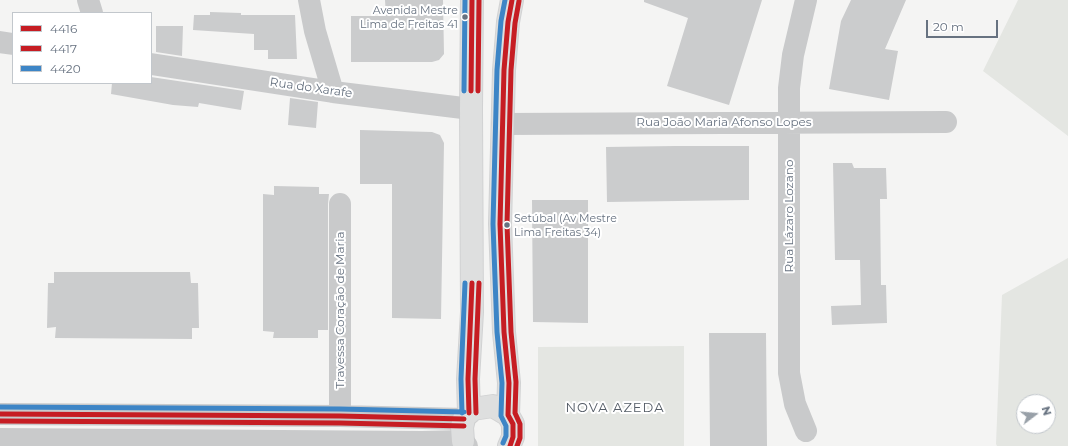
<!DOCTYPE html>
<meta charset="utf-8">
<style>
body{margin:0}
#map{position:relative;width:1068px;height:446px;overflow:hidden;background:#f4f4f3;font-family:Montserrat,sans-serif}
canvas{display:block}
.legend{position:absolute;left:12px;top:12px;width:140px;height:72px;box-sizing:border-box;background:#fff;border:1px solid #c2c7cc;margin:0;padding:5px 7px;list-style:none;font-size:12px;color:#677280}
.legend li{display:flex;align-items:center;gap:8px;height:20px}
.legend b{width:20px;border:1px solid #c2c7cc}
.north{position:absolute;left:1016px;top:394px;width:40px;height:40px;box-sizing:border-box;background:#fff;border:1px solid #c2c7cc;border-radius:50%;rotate:74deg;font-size:11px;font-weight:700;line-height:16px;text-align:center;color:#677280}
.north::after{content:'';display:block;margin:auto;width:14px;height:18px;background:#98a0a8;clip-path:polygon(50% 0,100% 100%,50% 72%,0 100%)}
.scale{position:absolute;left:926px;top:20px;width:72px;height:18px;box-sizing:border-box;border:2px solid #677280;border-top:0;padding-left:5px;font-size:12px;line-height:14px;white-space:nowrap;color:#677280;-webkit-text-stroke:3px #fff;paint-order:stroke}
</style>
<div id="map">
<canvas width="1068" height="446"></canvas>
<ul class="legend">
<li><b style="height:5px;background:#c61d23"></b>4416</li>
<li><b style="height:5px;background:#c61d23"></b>4417</li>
<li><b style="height:5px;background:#3d85c6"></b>4420</li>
</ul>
<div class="north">N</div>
<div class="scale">20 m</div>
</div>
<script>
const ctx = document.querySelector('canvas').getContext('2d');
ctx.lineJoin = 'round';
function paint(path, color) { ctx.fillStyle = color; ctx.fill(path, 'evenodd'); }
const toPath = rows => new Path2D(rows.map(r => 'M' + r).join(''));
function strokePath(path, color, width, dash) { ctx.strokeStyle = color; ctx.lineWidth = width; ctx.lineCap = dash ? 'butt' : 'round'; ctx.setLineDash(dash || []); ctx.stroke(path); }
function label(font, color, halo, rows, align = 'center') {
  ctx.font = font + ' Montserrat,sans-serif'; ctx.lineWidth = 4; ctx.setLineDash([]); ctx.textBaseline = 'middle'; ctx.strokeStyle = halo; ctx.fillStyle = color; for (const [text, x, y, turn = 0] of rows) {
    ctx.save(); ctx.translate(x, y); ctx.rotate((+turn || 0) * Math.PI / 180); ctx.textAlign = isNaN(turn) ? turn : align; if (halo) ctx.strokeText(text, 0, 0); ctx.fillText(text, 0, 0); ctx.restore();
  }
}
paint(toPath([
 [1018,0,1068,0,1068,136,983,71],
 [1068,258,1068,446,997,446,996,444,1002,295],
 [1024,402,1048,402,1048,426,1024,426],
 [684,346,684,446,538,446,538,347]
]), '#e4e6e2');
paint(toPath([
 [385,0,443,0,444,54,439,60,432,62,351,62,351,16,386,16],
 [644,0,762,0,729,105,667,86,688,18,644,2],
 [851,0,906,0,885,49,898,51,889,100,829,89,841,21],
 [210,12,241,13,241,15,295,15,297,59,268,59,268,50,254,50,254,34,193,30,194,15,210,15],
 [156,26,183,26,182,56,156,52],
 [151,77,244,91,241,110,199,103,198,107,173,105,111,94,112,83,151,83],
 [290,98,318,102,316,128,288,125],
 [360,130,432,132,440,135,444,143,441,319,392,318,392,184,360,184],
 [675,146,749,146,749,200,607,202,606,147],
 [833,163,852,163,854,168,886,168,887,199,880,199,881,285,886,285,887,323,832,325,831,306,861,305,860,260,835,260],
 [274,186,319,187,319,194,329,194,328,204,328,330,318,330,318,338,273,338,274,332,263,331,263,194,274,195],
 [532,200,588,200,588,323,533,322],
 [54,272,190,272,191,283,198,283,199,328,192,328,192,339,55,338,56,327,47,328,48,283,54,283],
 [709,333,766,333,767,446,710,446]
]), '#cbcccd');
const major = toPath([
 [469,413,468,379,472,312,471,109,472,0],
 [469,413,473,409,493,406,508,415,513,424,513,437,509,446],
 [508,415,509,383,504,332,500,224,504,70,508,22,512,0],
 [463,441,462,427,464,419]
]);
strokePath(major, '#d1d2d3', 24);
strokePath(toPath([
 [88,0,92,13],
 [309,0,315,31,333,92],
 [0,42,13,44],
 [151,64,333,92,471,109],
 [502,124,946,122],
 [0,414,340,416,464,419,469,413],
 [340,416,340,204],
 [806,431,795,404,789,373,789,88,793,55,806,0],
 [0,439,422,442,463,441,467,446]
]), '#c9cacb', 22);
strokePath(major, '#dedfdf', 22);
strokePath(toPath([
 [471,91,472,0],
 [469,413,468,379,472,283],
 [0,414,340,416,464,419],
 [510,446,513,437,513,424,508,415,509,383,504,332,500,224,504,70,508,22,512,0]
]), '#c61d23', 5);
strokePath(toPath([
 [478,91,479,0],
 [476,413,475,379,479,283],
 [0,421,340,423,464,426],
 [517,446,520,438,520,424,515,413,516,382,511,332,507,224,511,70,515,23,519,1]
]), '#c61d23', 5);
strokePath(toPath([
 [464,91,465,0],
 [0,407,340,409,464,412],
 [462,413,461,379,465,283],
 [503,443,506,436,506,426,501,416,502,383,497,332,493,224,497,70,501,21,505,0]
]), '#3d85c6', 5);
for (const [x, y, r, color] of [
 [465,17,3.5,"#677280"],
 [507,225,3.5,"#677280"]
]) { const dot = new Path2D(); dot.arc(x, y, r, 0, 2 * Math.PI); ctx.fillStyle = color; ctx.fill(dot); strokePath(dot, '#fff', 1.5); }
label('11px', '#677280', '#fff', [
 ["Avenida Mestre",458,11],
 ["Lima de Freitas 41",458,25],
 ["Setúbal (Av Mestre",514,219,"left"],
 ["Lima Freitas 34)",514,233,"left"]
], 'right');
label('12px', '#677280', '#fff', [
 ["Rua do Xarafe",311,88,8],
 ["Rua João Maria Afonso Lopes",724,122],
 ["Rua Lázaro Lozano",789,216,-90],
 ["Travessa Coração de Maria",340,310,-90]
]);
ctx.letterSpacing = '1px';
label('13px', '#545c66', '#fff', [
 ["NOVA AZEDA",615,408]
]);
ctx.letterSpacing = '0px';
</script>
